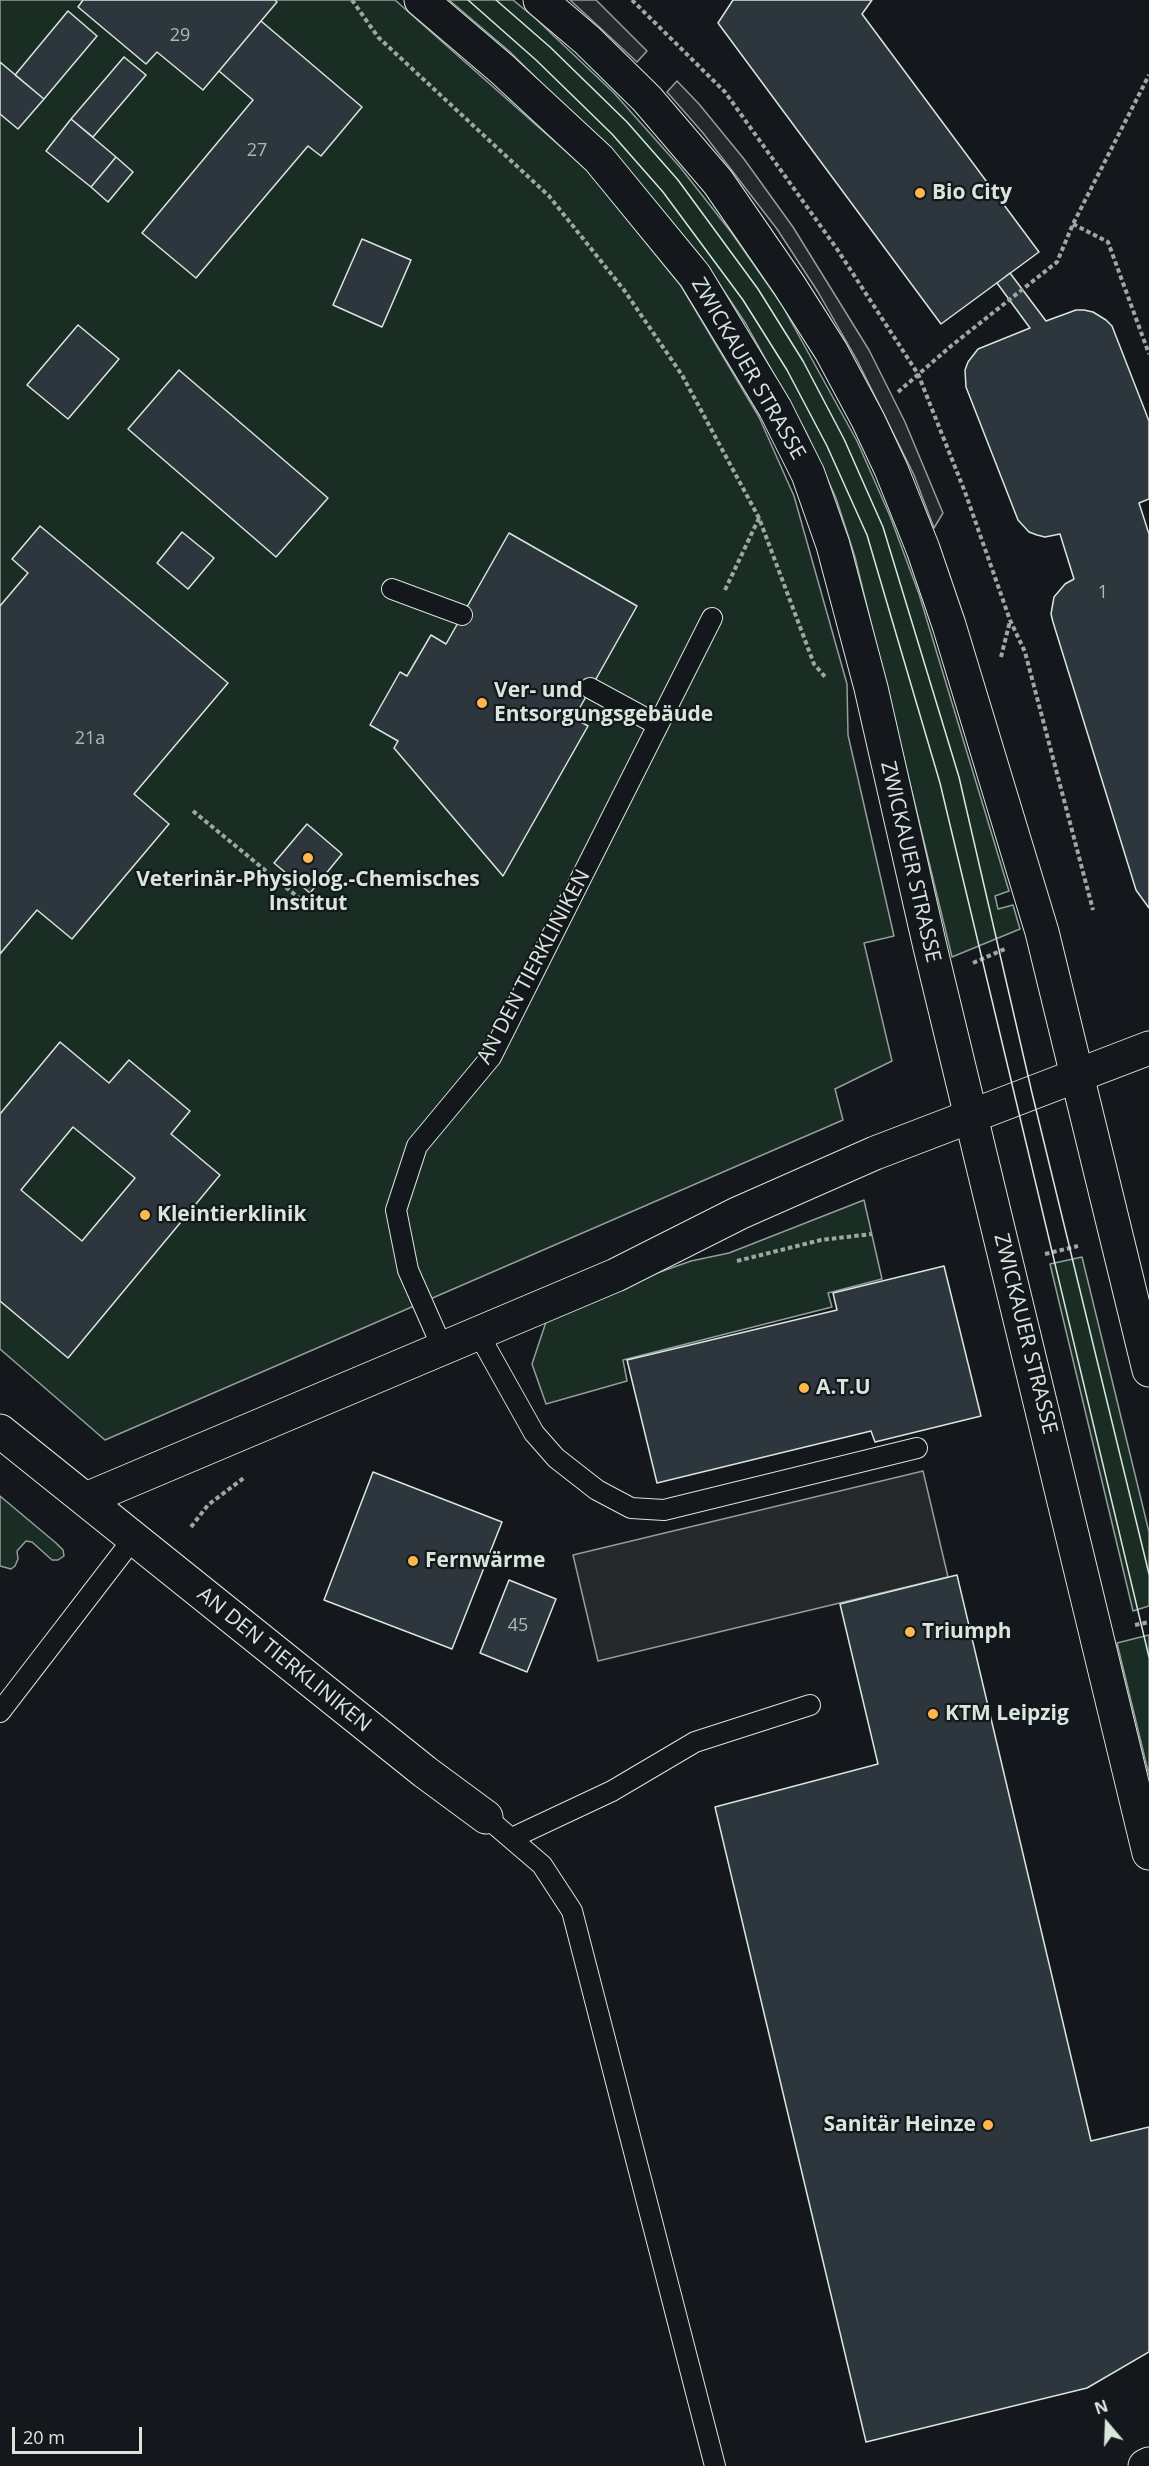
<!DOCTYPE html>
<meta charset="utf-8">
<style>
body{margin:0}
#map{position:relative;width:1149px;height:2466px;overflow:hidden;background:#14181c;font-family:"Open Sans",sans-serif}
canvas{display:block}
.north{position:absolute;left:1077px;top:2394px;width:60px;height:60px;-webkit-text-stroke:4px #14181c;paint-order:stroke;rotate:341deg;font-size:16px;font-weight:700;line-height:24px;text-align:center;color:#d8e6dc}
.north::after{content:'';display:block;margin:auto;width:21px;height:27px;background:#d8e6dc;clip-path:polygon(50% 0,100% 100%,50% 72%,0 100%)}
.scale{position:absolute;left:12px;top:2427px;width:130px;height:27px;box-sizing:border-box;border:3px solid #d8e6dc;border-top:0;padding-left:8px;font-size:18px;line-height:21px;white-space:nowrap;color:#d8e6dc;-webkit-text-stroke:4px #14181c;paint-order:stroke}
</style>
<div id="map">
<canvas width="1149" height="2466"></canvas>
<div class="north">N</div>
<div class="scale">20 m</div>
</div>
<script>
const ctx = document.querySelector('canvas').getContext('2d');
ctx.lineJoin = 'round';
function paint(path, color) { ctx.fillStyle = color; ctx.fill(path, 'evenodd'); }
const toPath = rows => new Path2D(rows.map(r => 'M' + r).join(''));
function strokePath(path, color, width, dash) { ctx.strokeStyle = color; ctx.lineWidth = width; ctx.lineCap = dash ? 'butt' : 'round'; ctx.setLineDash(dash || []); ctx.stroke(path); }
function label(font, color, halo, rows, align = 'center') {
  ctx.font = font + ' "Open Sans",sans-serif'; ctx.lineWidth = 4.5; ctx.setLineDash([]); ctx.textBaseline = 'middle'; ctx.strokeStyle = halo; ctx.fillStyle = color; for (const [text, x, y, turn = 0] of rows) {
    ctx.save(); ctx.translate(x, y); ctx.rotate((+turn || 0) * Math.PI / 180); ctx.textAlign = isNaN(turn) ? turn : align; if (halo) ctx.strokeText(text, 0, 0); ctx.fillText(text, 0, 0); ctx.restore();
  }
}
const green = toPath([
 [0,0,395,0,587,170,681,286,759,417,794,496,847,684,848,735,894,936,864,943,892,1061,835,1089,843,1120,105,1440,0,1349,0,0],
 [449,0,513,0,535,18,614,93,680,167,731,232,782,305,857,441,890,516,919,594,1009,891,995,896,998,909,1013,905,1020,929,952,957,855,557,836,498,806,432,746,324,702,258,630,171,509,51,449,0],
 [864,1200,882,1279,828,1293,832,1307,623,1360,627,1381,546,1404,532,1364,546,1322,643,1278,691,1261,729,1253,864,1200],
 [1082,1257,1149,1532,1149,1606,1133,1611,1050,1264,1082,1257],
 [0,1496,56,1543,63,1550,64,1556,58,1560,52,1560,32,1542,26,1541,17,1551,18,1559,15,1566,11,1569,0,1566,0,1496],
 [1149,1635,1149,1775,1117,1643,1149,1635]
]);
paint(green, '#1a2d24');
strokePath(green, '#939e99', 1.5);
const parking = toPath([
 [570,0,596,0,647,51,637,62,570,0],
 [677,81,699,104,744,159,793,227,869,350,905,422,943,513,934,528,914,475,857,360,818,292,777,229,703,133,667,92,677,81],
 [923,1471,948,1577,598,1661,573,1555,923,1471]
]);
paint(parking, '#24282b');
strokePath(parking, '#939e99', 1.5);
const building = toPath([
 [83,0,275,0,277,2,203,90,157,52,146,64,78,7,83,0],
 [733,0,872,0,862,14,1039,252,941,324,718,23,733,0],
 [68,11,97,36,44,99,15,75,68,11],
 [261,21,362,107,321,156,308,146,196,278,142,233,253,100,219,71,261,21],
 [124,57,146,75,93,137,71,119,124,57],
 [0,62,44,99,18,129,0,114,0,62],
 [71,119,116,157,91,187,46,151,71,119],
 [116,157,133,172,108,202,91,187,116,157],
 [362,239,411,260,382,327,333,305,362,239],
 [1010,273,1046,321,1076,310,1084,310,1093,312,1106,320,1112,326,1149,421,1149,499,1139,503,1149,534,1149,908,1136,890,1053,622,1051,614,1054,597,1065,584,1074,579,1060,534,1045,537,1037,535,1029,532,1018,520,966,387,965,370,968,362,978,349,1030,328,997,283,1010,273],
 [78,325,119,359,68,419,27,385,78,325],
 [179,370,328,498,276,557,128,429,179,370],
 [40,526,228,683,134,794,169,824,72,939,37,910,0,954,0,606,28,573,12,559,40,526],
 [182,532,214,558,188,589,157,563,182,532],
 [509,533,637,606,574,718,588,726,503,876,394,748,398,741,370,725,400,672,407,676,431,635,446,644,509,533],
 [307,824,342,854,310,893,274,863,307,824],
 [60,1042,109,1083,129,1060,190,1111,171,1134,220,1175,68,1358,0,1301,0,1114,60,1042],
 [73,1127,135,1178,82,1241,21,1190,73,1127],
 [944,1266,981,1416,875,1442,871,1431,657,1483,627,1360,837,1310,833,1293,944,1266],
 [373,1472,502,1522,452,1649,324,1600,373,1472],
 [957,1575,1091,2141,1149,2127,1149,2352,1087,2388,866,2442,715,1807,878,1764,840,1604,957,1575],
 [509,1580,556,1599,527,1672,480,1653,509,1580]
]);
paint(building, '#2c363c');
strokePath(building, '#d8e6dc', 1.5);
const service = toPath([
 [392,589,462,615],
 [590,688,658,725],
 [478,1333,534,1433,556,1458,597,1490,631,1508,664,1510,917,1448],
 [442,1347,408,1270,396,1210,417,1146,491,1057,712,618],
 [0,1712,133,1539],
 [486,1817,542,1865,572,1911,715,2466],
 [512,1838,612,1791,695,1742,810,1705]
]);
const minor = toPath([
 [0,1431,425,1772,486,1817],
 [86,1499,616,1275,739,1213,875,1153,1149,1048],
 [1145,2466,1149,2464]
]);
const secondary = toPath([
 [421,0,502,69,599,159,695,276,775,408,808,474,833,545,871,688,930,947,1149,1853],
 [540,0,587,40,647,99,718,182,789,285,831,351,868,420,891,469,923,549,949,625,1042,932,1149,1370]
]);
strokePath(service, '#d8e6dc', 22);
strokePath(minor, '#d8e6dc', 35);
strokePath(secondary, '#d8e6dc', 35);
strokePath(toPath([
 [352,0,378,37,549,196,624,290,682,375,759,518,814,664,826,678],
 [632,0,725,92,837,249,918,374,965,492,1010,620,1025,652,1093,910],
 [1073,224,1108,242,1149,354],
 [898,392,951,346,1057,262,1073,224,1149,75],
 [725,590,759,518],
 [1001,657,1010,621],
 [193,811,310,907],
 [973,963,1007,948],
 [1045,1254,1078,1246],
 [737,1261,821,1240,872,1234],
 [191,1527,208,1505,245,1477],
 [1135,1625,1149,1622]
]), '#9da8a2', 4, [4.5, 3]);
strokePath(service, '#14181c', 20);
strokePath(minor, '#14181c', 33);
strokePath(secondary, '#14181c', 33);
strokePath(toPath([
 [468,0,536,60,612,134,663,192,743,300,787,370,827,446,867,535,940,783,1149,1657],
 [496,0,550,47,627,122,678,180,758,289,803,361,844,439,883,527,959,777,1032,1093,1149,1574]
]), '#d8e6dc', 1.5);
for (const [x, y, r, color] of [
 [920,193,6,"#ffb74d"],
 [482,703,6,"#ffb74d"],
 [308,858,6,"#ffb74d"],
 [145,1215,6,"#ffb74d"],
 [804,1388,6,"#ffb74d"],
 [413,1561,6,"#ffb74d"],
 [910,1632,6,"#ffb74d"],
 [933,1714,6,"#ffb74d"],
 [988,2125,6,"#ffb74d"]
]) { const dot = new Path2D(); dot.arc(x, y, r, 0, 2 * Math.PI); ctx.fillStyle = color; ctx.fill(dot); strokePath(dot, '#14181c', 2); }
label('18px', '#adbab4', null, [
 ["29",180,36],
 ["27",257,151],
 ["1",1103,593],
 ["21a",90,739],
 ["45",518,1626]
]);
label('bold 21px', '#d8e6dc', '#14181c', [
 ["Bio City",932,193],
 ["Ver- und",494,691],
 ["Entsorgungsgebäude",494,715],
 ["Veterinär-Physiolog.-Chemisches",308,880,"center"],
 ["Institut",308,904,"center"],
 ["Kleintierklinik",157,1215],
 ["A.T.U",816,1388],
 ["Fernwärme",425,1561],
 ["Triumph",922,1632],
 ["KTM Leipzig",945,1714],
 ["Sanitär Heinze",976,2125,"right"]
], 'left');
label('21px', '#d8e6dc', '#14181c', [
 ["ZWICKAUER STRASSE",748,369,60],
 ["ZWICKAUER STRASSE",910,862,77],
 ["AN DEN TIERKLINIKEN",534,967,-62],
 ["ZWICKAUER STRASSE",1025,1334,76],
 ["AN DEN TIERKLINIKEN",284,1660,39]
]);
</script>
